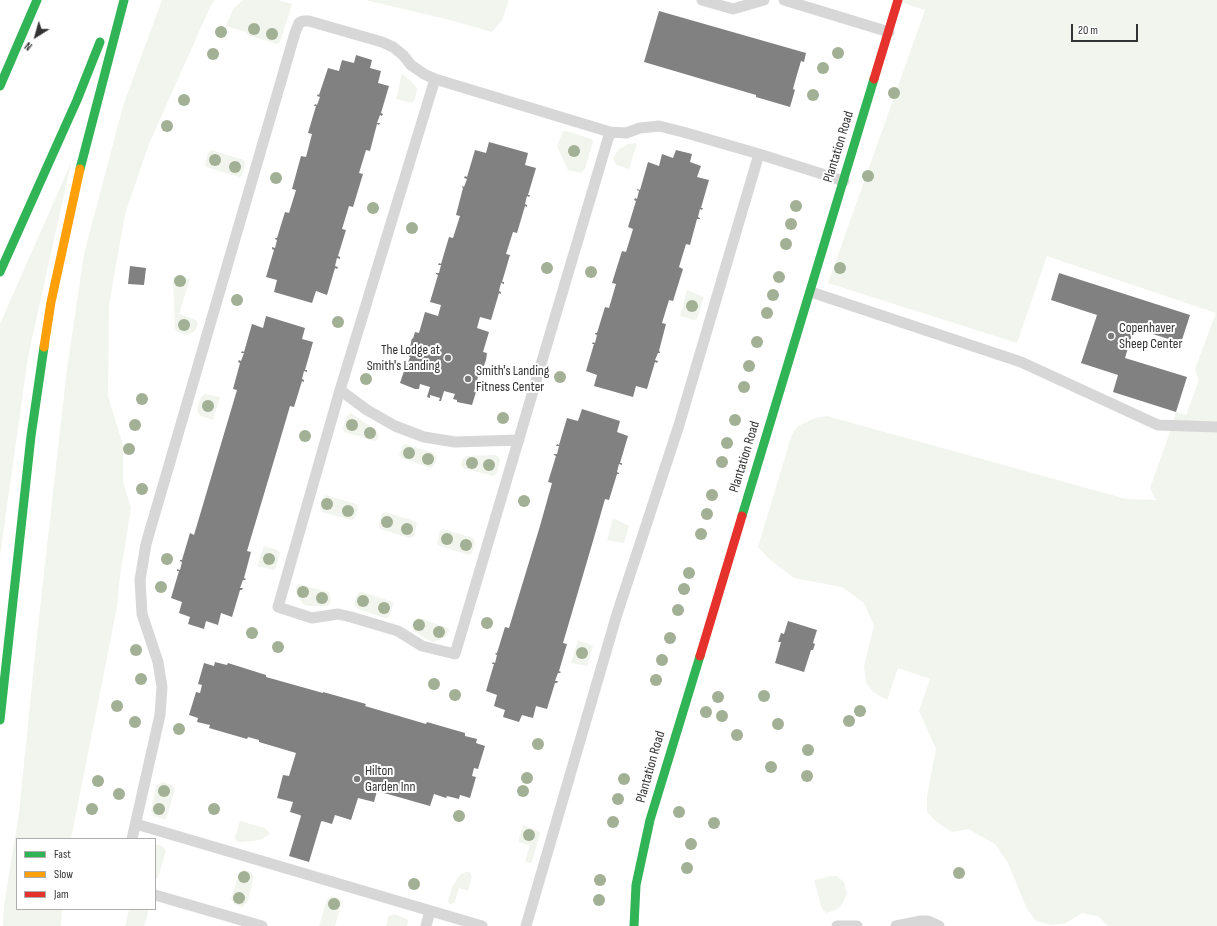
<!DOCTYPE html>
<style>
body{margin:0}
#map{position:relative;width:1217px;height:926px;overflow:hidden;background:#fff;font-family:"Sofia Sans Condensed",sans-serif}
canvas{display:block}
.legend{position:absolute;left:16px;top:838px;width:140px;height:72px;box-sizing:border-box;background:#fff;border:1px solid #adadad;margin:0;padding:5px 7px;list-style:none;font-size:12px;color:#333}
.legend li{display:flex;align-items:center;gap:8px;height:20px}
.legend b{width:20px;border:1px solid #adadad}
.north{position:absolute;left:16px;top:16px;width:40px;height:40px;-webkit-text-stroke:3px #fff;paint-order:stroke;rotate:217deg;font-size:11px;font-weight:700;line-height:16px;text-align:center;color:#333}
.north::after{content:'';display:block;margin:auto;width:14px;height:18px;background:#333;clip-path:polygon(50% 0,100% 100%,50% 72%,0 100%)}
.scale{position:absolute;left:1071px;top:24px;width:67px;height:18px;box-sizing:border-box;border:2px solid #333;border-top:0;padding-left:5px;font-size:12px;line-height:14px;white-space:nowrap;color:#333;-webkit-text-stroke:3px #fff;paint-order:stroke}
</style>
<div id="map">
<canvas width="1217" height="926"></canvas>
<ul class="legend">
<li><b style="height:5px;background:#30b455"></b>Fast</li>
<li><b style="height:5px;background:#ff9f0a"></b>Slow</li>
<li><b style="height:5px;background:#e5322d"></b>Jam</li>
</ul>
<div class="north">N</div>
<div class="scale">20 m</div>
</div>
<script>
const ctx = document.querySelector('canvas').getContext('2d');
ctx.lineJoin = 'round';
function paint(path, color) { ctx.fillStyle = color; ctx.fill(path, 'evenodd'); }
const toPath = rows => new Path2D(rows.map(r => 'M' + r).join(''));
function strokePath(path, color, width, dash) { ctx.strokeStyle = color; ctx.lineWidth = width; ctx.lineCap = dash ? 'butt' : 'round'; ctx.setLineDash(dash || []); ctx.stroke(path); }
function label(font, color, halo, rows, align = 'center') {
  ctx.font = font + ' "Sofia Sans Condensed",sans-serif'; ctx.lineWidth = 4; ctx.setLineDash([]); ctx.textBaseline = 'middle'; ctx.strokeStyle = halo; ctx.fillStyle = color; for (const [text, x, y, turn = 0] of rows) {
    ctx.save(); ctx.translate(x, y); ctx.rotate((+turn || 0) * Math.PI / 180); ctx.textAlign = isNaN(turn) ? turn : align; if (halo) ctx.strokeText(text, 0, 0); ctx.fillText(text, 0, 0); ctx.restore();
  }
}
paint(toPath([
 [162,0,215,0,211,5,149,144,125,214,109,305,108,396,123,445,123,482,131,508,120,576,117,607,71,839,17,839,17,909,62,909,61,926,3,926,4,906,19,813,37,635,67,369,84,254,123,106],
 [243,0,278,0,292,4,280,42,277,44,248,35,246,32,226,26,233,9],
 [365,0,509,0,502,20,492,32,450,20],
 [895,0,1217,0,1217,926,1108,926,1098,916,1082,913,1066,923,1052,925,1036,921,1027,909,1008,863,995,844,968,829,952,832,938,823,927,812,927,796,936,749,919,711,930,679,898,668,887,700,873,692,866,683,864,666,874,626,864,603,842,587,794,578,769,559,758,547,792,434,798,426,815,418,827,416,1126,499,1156,500,1150,488,1170,432,1176,412,1186,415,1199,380,1195,369,1216,313,1047,256,1017,343,828,283,925,10],
 [402,74,412,82,417,88,415,100,412,103,396,99],
 [563,131,566,131,592,139,593,141,585,169,581,173,568,170,557,146],
 [637,143,629,169,616,165,613,158,619,149,628,144],
 [211,150,244,160,245,164,242,175,240,177,206,167,205,165,208,153],
 [71,163,28,357,0,556,0,324],
 [178,276,190,279,179,314,196,320,198,323,195,331,188,335,177,332,175,329,173,280,175,277],
 [687,290,704,297,697,319,694,320,680,316],
 [205,394,220,397,213,420,201,416,198,413,197,410,201,397],
 [351,413,377,431,379,436,377,440,374,441,344,432,343,428,347,416],
 [405,444,434,453,437,457,434,465,431,468,401,458,399,455,402,446],
 [495,455,498,456,500,461,497,473,493,476,463,468,461,465,462,460,466,456],
 [326,495,356,504,358,508,355,518,351,520,322,512,320,508,323,497],
 [385,512,415,521,417,524,414,536,410,538,380,529,379,525,382,514],
 [613,518,629,526,624,543,607,540],
 [443,529,473,538,475,542,472,553,469,555,439,546,437,543,440,531],
 [264,546,277,550,280,553,276,568,274,570,257,566],
 [299,584,329,592,331,598,330,604,327,606,309,606,304,605,297,595,296,590,296,587],
 [360,592,363,592,393,602,393,605,389,617,385,618,358,609,354,605,357,595],
 [419,618,448,628,449,631,448,634,444,638,433,642,428,640,413,630,412,627,414,621,416,619],
 [578,640,593,646,587,666,571,663],
 [162,782,172,785,175,789,167,816,165,819,163,819,154,816,151,811,156,786],
 [240,821,265,828,270,834,262,839,255,841,238,842,236,840,235,837],
 [523,825,537,830,540,833,532,862,530,863,525,861,530,845,518,842],
 [155,844,162,846,166,850,158,878,155,880],
 [243,870,251,872,254,877,247,903,242,907,234,904,231,899,239,874],
 [466,872,469,872,472,876,468,891,459,888,455,902,452,904,450,904,448,901,453,885,460,875],
 [832,876,837,876,844,882,847,894,841,906,836,910,826,913,822,909,814,880],
 [331,896,339,898,342,902,335,926,319,926,327,900],
 [129,909,149,909,144,926,125,926],
 [394,914,407,919,408,921,407,926,386,926,388,917]
]), '#f1f5ed');
paint(toPath([
 [659,11,806,53,804,62,801,61,796,78,793,89,795,90,790,107,756,97,756,95,644,62],
 [356,55,372,60,370,68,381,71,378,83,389,86,381,113,383,114,382,116,380,115,377,123,380,123,379,125,377,124,370,151,366,150,359,173,363,174,353,207,349,206,342,229,346,230,338,256,340,257,340,259,337,258,335,266,338,267,337,269,335,268,327,295,316,291,312,303,274,292,277,280,266,277,274,250,272,249,272,247,275,248,277,240,275,239,275,238,277,238,285,212,289,213,296,190,292,189,301,156,306,157,312,134,308,133,316,106,314,106,315,104,317,105,320,97,317,96,318,94,319,95,328,68,339,71,342,60,354,63],
 [489,142,528,153,525,165,536,168,528,195,530,195,529,197,527,196,525,204,527,205,527,207,525,206,517,233,513,232,506,254,510,255,502,282,504,282,504,284,501,283,499,291,501,292,501,294,499,293,491,320,480,317,477,328,489,332,483,352,487,353,486,360,480,377,478,377,474,392,476,392,472,405,457,402,457,400,453,399,455,394,444,391,441,401,439,401,440,398,430,395,430,398,427,397,430,387,420,384,419,389,415,389,400,383,404,371,405,371,410,357,408,356,412,338,413,339,415,332,419,333,425,312,438,316,441,305,430,302,438,275,436,274,436,273,439,273,441,265,438,265,439,263,441,264,449,237,453,238,460,216,456,215,463,188,462,187,462,186,464,187,467,179,464,178,465,176,467,177,475,150,486,153],
 [676,150,692,154,690,162,701,166,697,177,709,180,701,208,703,208,702,210,700,209,698,217,700,218,700,219,697,219,690,245,686,244,679,267,683,269,673,301,669,300,662,323,666,324,659,351,660,352,660,353,658,353,655,360,658,361,657,363,655,362,647,389,636,386,633,397,594,386,597,375,586,371,594,344,592,344,593,342,595,343,597,335,595,334,595,333,597,333,605,307,609,308,616,284,612,283,622,251,626,252,633,229,628,227,636,201,634,200,635,198,637,199,639,191,637,190,637,189,640,190,648,162,659,166,662,154,673,158],
 [130,266,146,268,144,285,128,284],
 [1059,273,1190,315,1181,343,1134,328,1125,358,1187,377,1176,412,1113,392,1118,375,1081,363,1097,315,1051,300],
 [266,316,305,328,302,339,313,342,305,370,307,370,307,372,304,371,302,379,304,380,304,382,302,381,294,407,290,406,278,447,247,551,251,552,244,578,246,579,245,580,243,580,240,588,243,588,242,590,240,590,232,617,221,613,218,625,206,621,204,629,188,624,190,617,179,613,182,602,171,598,179,571,177,571,177,569,180,570,182,562,180,561,180,560,182,560,190,533,194,535,237,390,233,389,240,363,238,362,239,360,241,361,244,353,241,353,242,351,244,352,252,324,263,328],
 [582,409,620,421,617,432,628,436,620,463,622,463,622,465,619,464,617,472,619,473,619,474,617,474,609,500,605,499,593,541,563,643,567,644,559,671,561,672,560,673,558,673,555,681,558,681,557,683,555,683,547,709,536,706,533,718,522,715,519,722,503,717,505,710,494,706,497,695,486,691,494,664,492,664,493,662,495,663,497,655,495,654,496,653,497,653,505,627,509,628,540,526,552,483,548,482,556,456,554,455,554,454,557,454,559,446,556,446,557,444,559,445,567,418,578,421],
 [788,621,817,630,813,643,815,644,813,650,811,650,804,672,775,663,781,642,778,642,781,633,784,634],
 [215,662,227,665,228,663,266,675,266,677,323,693,323,692,366,704,365,706,426,724,427,722,465,733,465,736,477,739,476,743,485,746,478,769,474,768,472,776,476,777,470,798,460,795,459,799,447,796,446,798,434,794,430,806,377,791,374,802,358,798,351,820,335,815,332,824,322,821,321,822,309,862,289,856,301,816,300,815,290,812,293,802,277,798,283,775,289,776,296,753,259,742,259,740,248,737,247,739,209,728,210,725,197,722,198,718,189,715,196,692,200,693,202,685,198,684,204,663,214,666]
]), '#818181');
strokePath(toPath([
 [702,0,733,9,764,0],
 [784,0,889,32],
 [435,79,340,390,278,607,312,618,338,614,351,617,398,631,422,646,455,654,610,132],
 [811,292,1021,362,1158,425,1217,427],
 [340,390,367,410,395,426,424,437,455,442,519,440],
 [136,824,482,926],
 [132,839,160,715,162,687,158,662,142,614,140,580,146,544,279,88,295,33,299,23,303,21,309,21,382,42,393,47,403,55,411,65,424,74,435,79,610,132,626,133,640,128,659,126,683,132,759,154,844,181],
 [155,895,262,926],
 [426,926,430,911],
 [526,926,617,614,679,425,759,154],
 [837,926,857,926],
 [896,926,921,921,928,921,939,926]
]), '#d7d7d7', 11);
strokePath(toPath([
 [0,86,37,0],
 [80,169,124,0],
 [0,272,77,100,100,42],
 [742,516,874,79],
 [0,720,31,436,44,347],
 [634,926,636,885,650,820,700,656]
]), '#30b455', 9);
strokePath(toPath([
 [44,347,51,302,80,169]
]), '#ff9f0a', 9);
strokePath(toPath([
 [874,79,898,0],
 [700,656,742,516]
]), '#e5322d', 9);
ctx.fillStyle = '#a2b095';
for (const [x, y] of [
 [254,29],
 [221,32],
 [272,34],
 [838,53],
 [213,54],
 [823,68],
 [894,93],
 [813,95],
 [184,100],
 [167,126],
 [574,151],
 [215,160],
 [235,167],
 [868,176],
 [276,178],
 [796,206],
 [373,208],
 [791,224],
 [412,228],
 [786,244],
 [547,268],
 [840,268],
 [591,272],
 [779,277],
 [180,281],
 [773,295],
 [237,300],
 [692,306],
 [767,313],
 [338,322],
 [184,325],
 [757,342],
 [749,366],
 [560,377],
 [366,379],
 [744,387],
 [142,399],
 [208,406],
 [503,418],
 [735,420],
 [135,425],
 [352,425],
 [370,433],
 [305,436],
 [727,443],
 [129,449],
 [409,453],
 [428,459],
 [722,462],
 [472,463],
 [489,465],
 [142,489],
 [712,495],
 [524,501],
 [327,504],
 [348,511],
 [707,514],
 [387,522],
 [407,529],
 [701,534],
 [447,539],
 [466,545],
 [167,559],
 [269,559],
 [689,573],
 [161,587],
 [684,589],
 [303,592],
 [322,598],
 [363,601],
 [384,608],
 [678,610],
 [487,623],
 [419,625],
 [439,632],
 [252,633],
 [670,638],
 [278,647],
 [136,650],
 [582,653],
 [662,660],
 [141,679],
 [656,680],
 [434,684],
 [455,695],
 [764,696],
 [718,697],
 [117,706],
 [860,711],
 [706,712],
 [722,716],
 [849,721],
 [135,722],
 [778,724],
 [179,729],
 [737,735],
 [538,744],
 [808,750],
 [771,767],
 [807,776],
 [527,778],
 [624,779],
 [98,781],
 [164,791],
 [523,791],
 [119,794],
 [618,799],
 [92,809],
 [159,809],
 [214,809],
 [679,812],
 [459,816],
 [613,822],
 [714,823],
 [529,835],
 [691,844],
 [687,868],
 [959,873],
 [244,877],
 [600,880],
 [414,884],
 [239,898],
 [599,900],
 [334,904]
]) { ctx.beginPath(); ctx.arc(x, y, 6, 0, 2 * Math.PI); ctx.fill(); }
for (const [x, y, r, color] of [
 [1111,336,4,"#7a7a7a"],
 [448,358,4,"#7a7a7a"],
 [468,379,4,"#7a7a7a"],
 [357,779,4,"#7a7a7a"]
]) { const dot = new Path2D(); dot.arc(x, y, r, 0, 2 * Math.PI); ctx.fillStyle = color; ctx.fill(dot); strokePath(dot, '#fff', 1.5); }
label('14px', '#333', '#fff', [
 ["Plantation Road",839,147,-73],
 ["Plantation Road",745,457,-73],
 ["Plantation Road",651,767,-74]
]);
label('14px', '#333', '#fff', [
 ["Copenhaver",1119,328],
 ["Sheep Center",1119,344],
 ["The Lodge at",440,350,"right"],
 ["Smith's Landing",440,366,"right"],
 ["Smith's Landing",476,371],
 ["Fitness Center",476,387],
 ["Hilton",365,771],
 ["Garden Inn",365,787]
], 'left');
</script>
